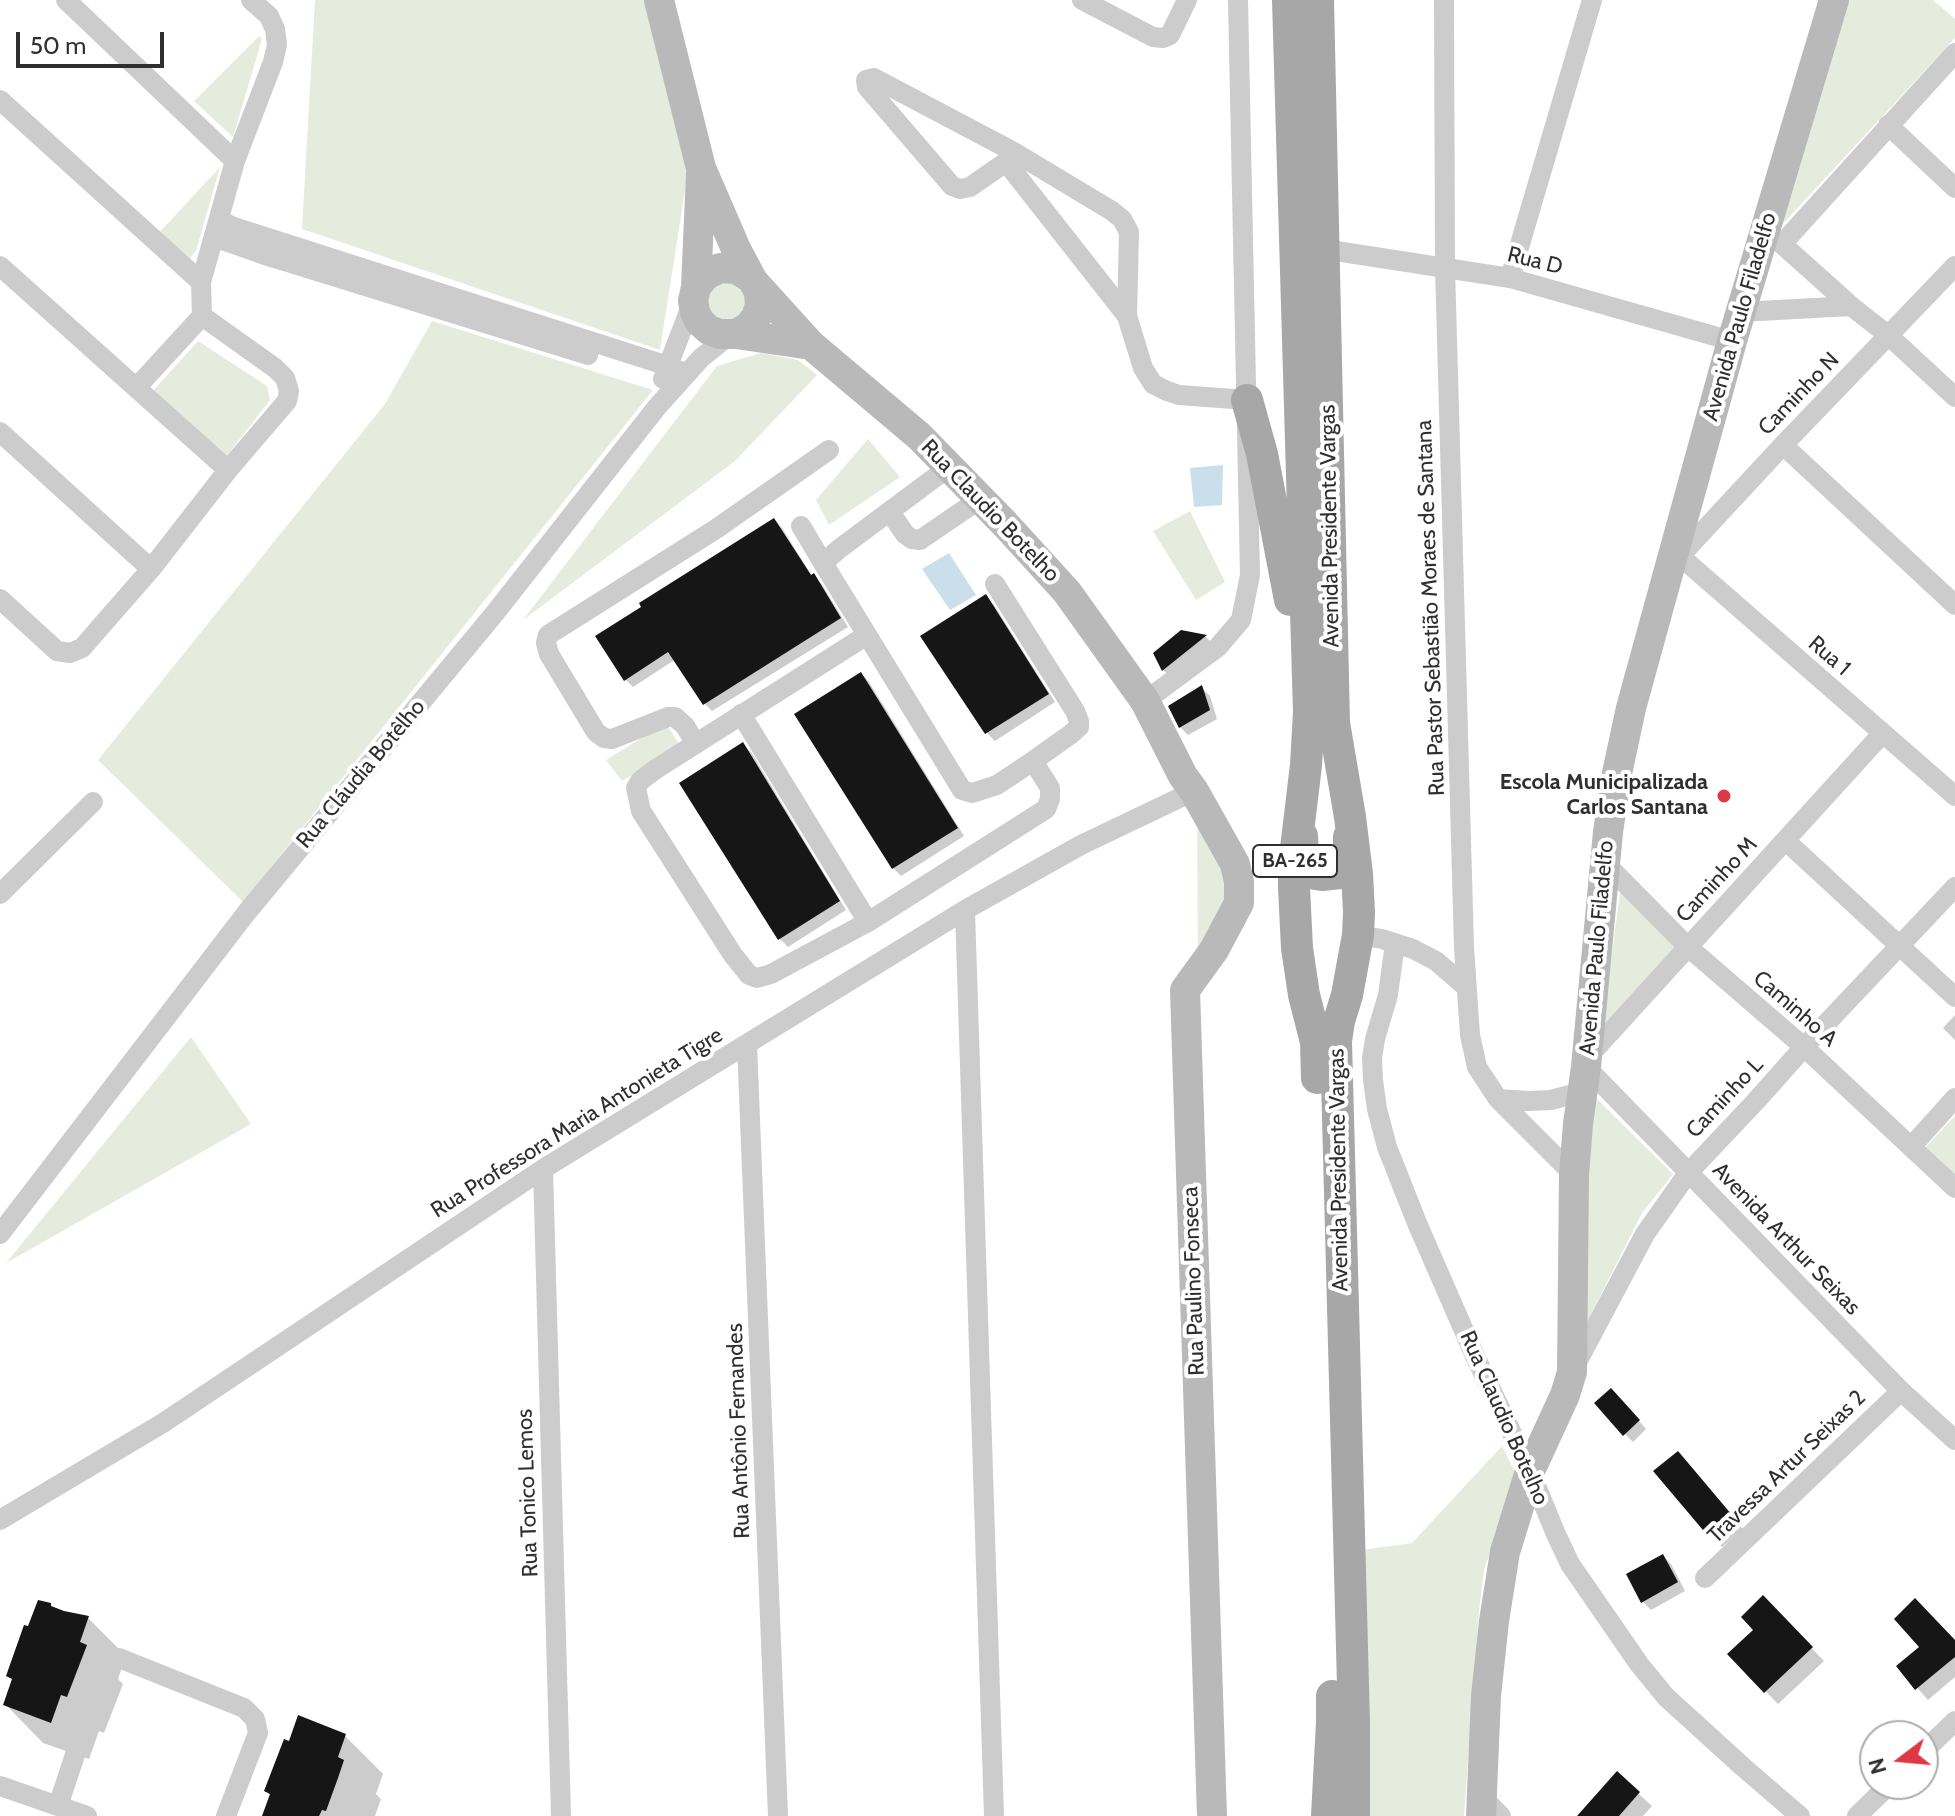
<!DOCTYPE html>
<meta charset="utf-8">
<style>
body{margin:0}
#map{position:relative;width:1955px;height:1816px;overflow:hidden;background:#fff;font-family:Cabin,sans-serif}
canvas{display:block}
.north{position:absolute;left:1859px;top:1720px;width:80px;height:80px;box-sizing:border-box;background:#fff;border:2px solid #acacac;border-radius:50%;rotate:254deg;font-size:22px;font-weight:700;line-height:32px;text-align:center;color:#2f2f2f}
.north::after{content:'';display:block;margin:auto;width:28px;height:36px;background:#df3845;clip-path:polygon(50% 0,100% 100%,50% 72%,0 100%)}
.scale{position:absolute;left:16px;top:32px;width:148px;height:36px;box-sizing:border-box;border:4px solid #2f2f2f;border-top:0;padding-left:10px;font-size:24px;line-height:28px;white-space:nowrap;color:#2f2f2f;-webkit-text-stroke:6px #fff;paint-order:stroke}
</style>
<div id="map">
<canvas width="1955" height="1816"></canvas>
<div class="north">N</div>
<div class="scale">50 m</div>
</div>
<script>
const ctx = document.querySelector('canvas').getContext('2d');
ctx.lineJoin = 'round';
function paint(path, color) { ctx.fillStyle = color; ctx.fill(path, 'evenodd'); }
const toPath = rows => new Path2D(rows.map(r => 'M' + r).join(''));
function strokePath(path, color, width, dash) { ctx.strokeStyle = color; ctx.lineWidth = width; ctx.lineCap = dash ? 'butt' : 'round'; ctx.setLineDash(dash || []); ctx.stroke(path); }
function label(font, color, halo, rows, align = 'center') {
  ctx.font = font + ' Cabin,sans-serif'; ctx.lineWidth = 8; ctx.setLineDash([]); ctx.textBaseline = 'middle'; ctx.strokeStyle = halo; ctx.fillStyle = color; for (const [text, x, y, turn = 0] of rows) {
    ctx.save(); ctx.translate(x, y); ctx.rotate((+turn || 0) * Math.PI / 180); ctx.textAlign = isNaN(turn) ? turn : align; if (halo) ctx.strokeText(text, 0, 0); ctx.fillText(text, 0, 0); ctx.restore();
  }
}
paint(toPath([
 [315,0,644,0,689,164,660,350,302,229],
 [1848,0,1933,0,1955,19,1955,38,1779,228],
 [259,36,262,39,233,137,194,101],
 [220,167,196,251,190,258,182,259,157,235],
 [717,281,744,285,752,316,723,330,702,301],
 [432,321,653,390,243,902,98,760,385,404],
 [198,341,267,386,270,400,225,458,152,392],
 [761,353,798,360,817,375,735,461,523,620,717,366],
 [868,439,900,477,829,525,816,500],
 [1190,511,1225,582,1196,600,1153,531],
 [666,723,680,746,622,781,606,760],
 [1197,811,1237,885,1198,968],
 [1621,886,1679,944,1602,1027],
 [191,1037,251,1124,6,1263],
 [1591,1093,1673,1174,1642,1213,1583,1330],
 [1955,1116,1955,1185,1921,1152],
 [1502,1446,1517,1476,1484,1570,1479,1611,1464,1816,1367,1816,1362,1550,1412,1543]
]), '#e5ecdd');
paint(toPath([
 [1223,465,1222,505,1194,507,1190,468],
 [949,553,976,595,950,610,922,569]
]), '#cadeeb');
paint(toPath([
 [774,520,782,528,812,576,821,583,848,627,712,711,704,703,676,659,633,687,625,679],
 [986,597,994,605,1055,702,995,741,987,733],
 [1182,632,1206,637,1213,644,1171,677,1163,670],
 [861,674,869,682,964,836,901,876,893,868],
 [1202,688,1210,696,1217,719,1188,735,1180,727],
 [743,745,751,752,846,910,788,947,780,939],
 [1955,1015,1955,1040,1943,1028],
 [1619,1398,1646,1429,1633,1442,1625,1434],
 [1690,1466,1743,1529,1722,1547,1656,1471],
 [1663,1556,1671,1564,1685,1591,1651,1610,1643,1602],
 [1763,1598,1824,1661,1778,1704,1730,1655,1756,1630],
 [50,1604,55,1609,88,1618,126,1656,118,1679,123,1684,104,1733,99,1731,89,1759,43,1743,6,1705,13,1681,9,1676,29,1629],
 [1955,1643,1955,1677,1928,1700,1899,1667],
 [345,1736,383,1774,376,1794,381,1799,375,1816,264,1816,271,1796,266,1791],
 [1617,1774,1652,1806,1643,1816,1580,1816]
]), '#0003');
paint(toPath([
 [774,518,811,575,814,573,841,618,703,705,668,652,624,681,595,636,641,607,639,603],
 [986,594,1049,694,985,734,920,636],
 [1181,630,1207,635,1162,671,1153,653],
 [861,672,958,828,892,869,794,714],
 [1202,685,1210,710,1179,728,1168,706],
 [743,742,840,901,778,940,679,783],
 [1611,1388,1640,1420,1623,1436,1594,1403],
 [1678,1451,1732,1515,1708,1536,1653,1471],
 [1663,1554,1678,1582,1641,1603,1626,1574],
 [1763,1595,1813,1647,1764,1693,1727,1654,1753,1630,1741,1617],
 [1915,1598,1955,1640,1955,1657,1915,1690,1896,1666,1919,1647,1894,1619],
 [38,1600,51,1603,51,1606,64,1611,89,1616,80,1642,87,1645,67,1697,61,1695,51,1723,3,1705,12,1679,6,1676,24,1625,28,1626],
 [298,1715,346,1734,338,1757,344,1760,338,1778,326,1811,322,1810,319,1816,262,1816,270,1794,264,1791,284,1739,289,1741],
 [1617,1771,1640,1792,1619,1816,1577,1816]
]), '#161616');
strokePath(toPath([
 [66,0,235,161],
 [1082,0,1153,37,1163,38,1170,35,1187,0],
 [1444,0,1445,268,1464,947,1470,1035,1477,1067,1498,1099,1574,1175],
 [0,100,201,282],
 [1888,125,1955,188],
 [1014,152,1006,162,1127,316],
 [1006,162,970,187,960,189,952,186,867,87,866,80,874,78,1014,152,1112,211,1122,219,1129,232,1127,316,1143,368,1153,384,1167,391,1179,395,1247,400],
 [219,220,234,227,668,366,687,374],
 [214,237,268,256,588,355],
 [1774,237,1851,306,1888,335,1955,397],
 [1782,244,1955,53],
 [1323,249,1510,278,1732,341],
 [0,266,228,470],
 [1510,278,1592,0],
 [1741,312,1851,306],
 [663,379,693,301],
 [136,388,202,316,201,282,235,161,273,62,277,45,275,29,269,16,251,0],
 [0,432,151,569],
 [1783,445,1955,605],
 [890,512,905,534,912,539,920,540,980,499],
 [801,526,823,563],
 [1673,550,1955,796],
 [1680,556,1783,445,1955,266],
 [995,584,1075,711,1079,721,1079,727,1071,734,1033,761],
 [0,599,57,651,70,653,82,648,151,569,228,470,287,401,289,391,285,378,275,368,202,316],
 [867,635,656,769,640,781,636,788,641,811,733,955,749,975,757,978,771,974,868,922,1046,809,1050,799,1050,788,1033,761,997,785,972,793,962,790,823,563,839,549,949,467],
 [1145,701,1218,647,1241,620,1250,575,1238,0],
 [741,714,868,922],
 [696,744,685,726,675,717,668,717,612,739,604,738,596,732,549,654,546,643,548,635,716,529,829,450],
 [1786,841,1955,997],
 [1606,864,1688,947,1804,1047,1955,1188],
 [0,894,93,802],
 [965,910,994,1816],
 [1358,935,1382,939,1413,949,1436,961,1466,987],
 [1395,943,1388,995,1375,1039,1372,1058,1373,1080,1377,1109,1387,1147,1417,1223,1475,1356,1530,1471,1555,1532,1570,1564,1639,1664,1666,1697,1743,1767,1800,1816],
 [747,1045,778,1816],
 [1586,1059,1882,734],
 [1586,1067,1901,1391,1955,1440],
 [1498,1099,1528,1101,1551,1100,1581,1092],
 [1911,1147,1955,1098],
 [543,1169,561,1816],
 [0,1234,247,912,495,613,657,407,701,358,731,334],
 [1575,1366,1645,1234,1688,1173,1756,1101,1804,1047,1955,887],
 [0,1520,163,1423,543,1169,965,910,1081,845,1194,791],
 [1705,1578,1901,1391],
 [1923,1752,1955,1721],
 [0,1786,87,1816],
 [1482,1797,1501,1816],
 [58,1806,105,1664,110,1659,119,1658,244,1708,255,1719,258,1733,226,1816],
 [1857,1816,1890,1784]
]), '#ccc', 20);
strokePath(toPath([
 [659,0,701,168,736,249,759,292,760,305,756,318,747,328,736,334,720,334,709,330,700,322,695,312,693,301,696,287,706,275,720,268,736,269,749,277],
 [753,281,811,345,919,436,1005,524,1067,592,1145,701,1183,776,1194,791,1235,864,1239,882,1239,903,1214,950,1185,990,1212,1816],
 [696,287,701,174],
 [736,334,811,345],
 [1481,1816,1486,1696,1494,1621,1505,1552,1530,1471,1565,1395,1572,1372,1574,1175,1578,1124,1586,1067,1608,832,1616,778,1631,708,1732,341,1834,0]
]), '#b9b9b9', 30);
strokePath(toPath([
 [1288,0,1309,712,1306,765,1294,865,1294,888,1297,948,1304,995,1316,1042,1317,1078],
 [1318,0,1334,723,1350,817,1357,874,1359,912,1358,935,1347,995,1339,1021,1336,1041,1354,1724,1354,1816],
 [1247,400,1262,454,1290,600],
 [1302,836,1303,856,1308,868,1315,874,1322,875,1340,873,1345,868,1349,857,1349,837],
 [1327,1816,1332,1722,1332,1696]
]), '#a7a7a7', 32);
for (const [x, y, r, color] of [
 [1724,796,8,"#df3845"]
]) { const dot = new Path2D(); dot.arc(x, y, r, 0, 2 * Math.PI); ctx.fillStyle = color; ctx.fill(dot); strokePath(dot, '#fff', 3); }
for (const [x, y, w] of [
 [1295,861,84]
]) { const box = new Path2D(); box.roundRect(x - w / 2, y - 16, w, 32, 6); ctx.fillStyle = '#fff'; ctx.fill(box); strokePath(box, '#2f2f2f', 2); }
label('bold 20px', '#2f2f2f', null, [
 ["BA-265",1295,861]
]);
label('22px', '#2f2f2f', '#fff', [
 ["Rua D",1535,261,14],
 ["Avenida Paulo Filadelfo",1740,317,-74],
 ["Caminho N",1799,394,-46],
 ["Rua Claudio Botelho",990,511,46],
 ["Avenida Presidente Vargas",1330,526,-91],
 ["Rua Pastor Sebastião Moraes de Santana",1431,608,-92],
 ["Rua 1",1829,656,41],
 ["Rua Cláudia Botêlho",361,774,-50],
 ["Caminho M",1717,880,-47],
 ["Avenida Paulo Filadelfo",1597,948,-85],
 ["Caminho A",1795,1009,41],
 ["Caminho L",1725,1098,-47],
 ["Rua Professora Maria Antonieta Tigre",577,1123,-32],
 ["Avenida Presidente Vargas",1339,1170,-91],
 ["Avenida Arthur Seixas",1786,1239,46],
 ["Rua Paulino Fonseca",1194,1281,-92],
 ["Rua Claudio Botelho",1504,1418,66],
 ["Rua Antônio Fernandes",739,1431,-92],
 ["Travessa Artur Seixas 2",1787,1467,-44],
 ["Rua Tonico Lemos",528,1493,-92]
]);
label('bold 22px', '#2f2f2f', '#fff', [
 ["Escola Municipalizada",1708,783],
 ["Carlos Santana",1708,808]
], 'right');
</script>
